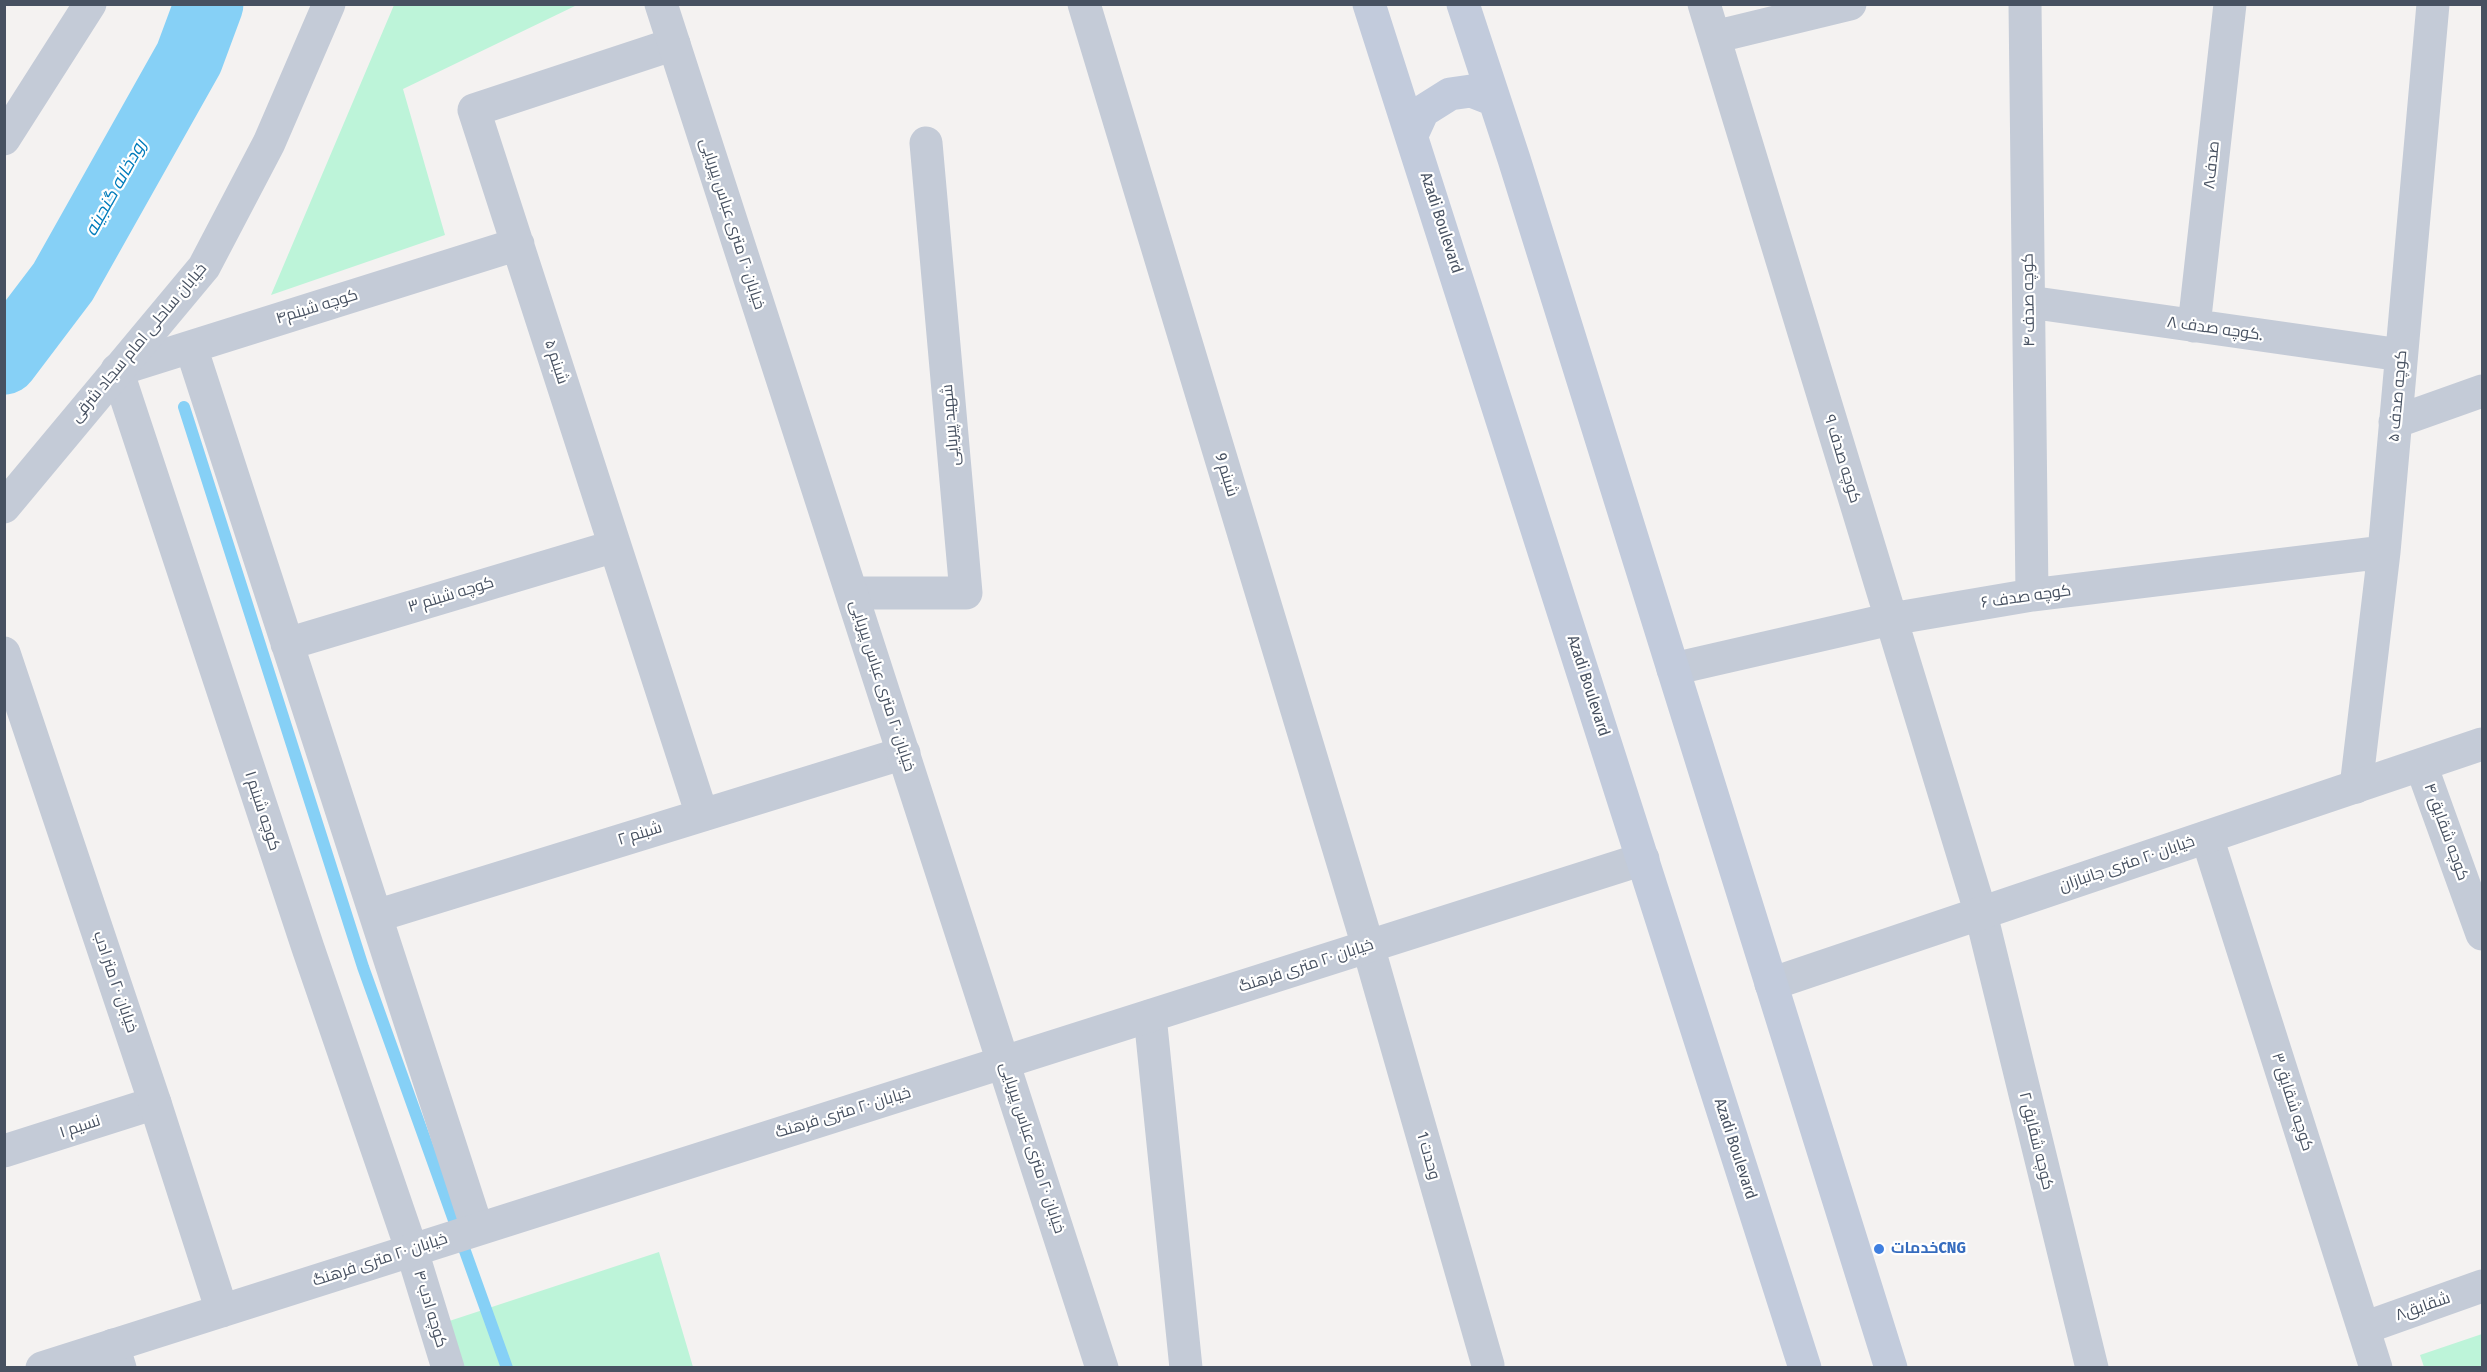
<!DOCTYPE html>
<meta charset="utf-8">
<style>
body{margin:0}
#map{position:relative;width:2487px;height:1372px;overflow:hidden;background:#f4f2f1;font-family:"Fira Sans Condensed",sans-serif}
canvas{display:block}
.frame{position:absolute;inset:0;border:6px solid #475161;pointer-events:none}
</style>
<div id="map">
<canvas width="2487" height="1372"></canvas>
<div class="frame"></div>
</div>
<script>
const ctx = document.querySelector('canvas').getContext('2d');
ctx.lineJoin = 'round';
function paint(path, color) { ctx.fillStyle = color; ctx.fill(path, 'evenodd'); }
const toPath = rows => new Path2D(rows.map(r => 'M' + r).join(''));
function strokePath(path, color, width, dash) { ctx.strokeStyle = color; ctx.lineWidth = width; ctx.lineCap = dash ? 'butt' : 'round'; ctx.setLineDash(dash || []); ctx.stroke(path); }
function label(font, color, halo, rows, align = 'center') {
  ctx.font = font + ' "Fira Sans Condensed",Cairo,sans-serif'; ctx.lineWidth = 4.5; ctx.setLineDash([]); ctx.textBaseline = 'middle'; ctx.strokeStyle = halo; ctx.fillStyle = color; for (const [text, x, y, turn = 0] of rows) {
    ctx.save(); ctx.translate(x, y); ctx.rotate((+turn || 0) * Math.PI / 180); ctx.textAlign = isNaN(turn) ? turn : align; if (halo) ctx.strokeText(text, 0, 0); ctx.fillText(text, 0, 0); ctx.restore();
  }
}
paint(toPath([
 [394,5,577,5,403,89,445,235,271,295],
 [659,1252,693,1367,442,1367,428,1328],
 [2482,1334,2482,1367,2424,1367,2420,1355]
]), '#bdf4d9');
strokePath(toPath([
 [184,407,363,967,507,1368]
]), '#86d0f6', 12);
strokePath(toPath([
 [4,360,63,282,189,58,209,4]
]), '#86d0f6', 69);
strokePath(toPath([
 [1084,4,1368,946,1488,1365],
 [1704,4,1981,914,2092,1368],
 [2025,4,2032,595],
 [1714,37,1850,4],
 [674,44,474,110,702,815],
 [2029,302,2401,355],
 [2194,326,2230,4],
 [191,347,477,1228],
 [2395,422,2482,391],
 [852,593,966,593,926,143],
 [287,644,615,546],
 [1673,669,1891,619,2032,595,2384,552],
 [2421,765,2482,934],
 [2356,787,2384,552,2433,4],
 [2207,837,2376,1368],
 [376,916,904,753],
 [1150,1016,1186,1368],
 [4,1151,155,1103],
 [2364,1328,2482,1286],
 [113,1345,120,1368],
 [448,1368,412,1251,308,948,117,370,518,244]
]), '#c4cbd7', 33);
strokePath(toPath([
 [661,4,1102,1368],
 [4,139,90,4],
 [4,507,204,267,269,143,329,4],
 [4,653,155,1103,222,1311],
 [1771,984,2482,744],
 [42,1368,1643,859]
]), '#c4cbd7', 33);
strokePath(toPath([
 [1369,4,1805,1368],
 [1463,4,1514,159,1891,1368],
 [1412,135,1423,111,1450,94,1471,91,1494,100]
]), '#c2cbdc', 33);
for (const [x, y, r, color] of [
 [1879,1249,6,"#3f7fe0"]
]) { const dot = new Path2D(); dot.arc(x, y, r, 0, 2 * Math.PI); ctx.fillStyle = color; ctx.fill(dot); strokePath(dot, '#fff', 2); }
label('16px', '#475161', '#fff', [
 ["صدف۸",2212,165,-84],
 ["Azadi Boulevard",1441,223,72],
 ["خیابان ۲۰ متری عباس پیریایی",732,224,72],
 ["کوچه صدف ۴",2029,300,-91],
 ["کوچه شبنم۴",317,307,-17],
 ["کوچه صدف ۸.",2215,329,8],
 ["خیابان ساحلی امام سجاد شرقی",139,343,-50],
 ["شبنم ۵",556,362,72],
 ["کوچه صدف ۵",2398,396,-85],
 ["شهید پیریایی",951,425,-95],
 ["کوچه صدف ۹",1842,459,73],
 ["شبنم 9",1226,475,73],
 ["کوچه شبنم ۳",451,595,-17],
 ["کوچه صدف ۶",2026,597,-8],
 ["خیابان ۲۰ متری عباس پیریایی",882,686,72],
 ["Azadi Boulevard",1588,686,72],
 ["کوچه شبنم ۱",262,811,72],
 ["کوچه شقایق ۴",2446,832,70],
 ["شبنم ۲",640,834,-17],
 ["خیابان ۲۰ متری جانبازان",2127,864,-19],
 ["خیابان ۲۰ متری فرهنگ",1306,966,-18],
 ["خیابان ۲۰ متر ادب",115,982,71],
 ["کوچه شقایق ۳",2292,1102,72],
 ["خیابان ۲۰ متری فرهنگ",843,1113,-17],
 ["نسیم ۱",80,1127,-18],
 ["کوچه شقایق ۲",2036,1141,76],
 ["خیابان ۲۰ متری عباس پیریایی",1032,1148,72],
 ["Azadi Boulevard",1735,1149,72],
 ["وحدت 1",1428,1156,74],
 ["خیابان ۲۰ متری فرهنگ",380,1260,-18],
 ["شقایق۸",2423,1307,-19],
 ["کوچه ادب ۴",430,1309,73]
]);
label('bold 16px', '#366cbe', '#fff', [
 ["خدماتCNG",1891,1249]
], 'left');
label('italic 18px', '#007cbb', '#fff', [
 ["رودخانه گنجینه",116,188,-61]
]);
</script>
